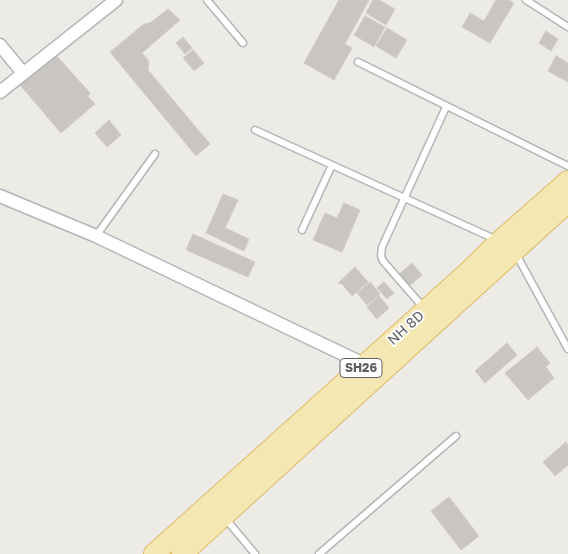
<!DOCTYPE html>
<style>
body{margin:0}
canvas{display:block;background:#edebe5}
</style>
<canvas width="568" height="554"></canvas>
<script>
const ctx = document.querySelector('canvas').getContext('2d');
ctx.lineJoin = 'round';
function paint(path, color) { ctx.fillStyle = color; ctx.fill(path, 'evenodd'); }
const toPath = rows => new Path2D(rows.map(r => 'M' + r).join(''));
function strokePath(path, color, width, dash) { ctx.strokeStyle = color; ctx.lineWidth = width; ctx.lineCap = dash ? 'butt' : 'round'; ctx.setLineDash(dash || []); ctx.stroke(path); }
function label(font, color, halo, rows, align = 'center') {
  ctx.font = font + ' "Golos Text",sans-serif'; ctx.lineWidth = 4; ctx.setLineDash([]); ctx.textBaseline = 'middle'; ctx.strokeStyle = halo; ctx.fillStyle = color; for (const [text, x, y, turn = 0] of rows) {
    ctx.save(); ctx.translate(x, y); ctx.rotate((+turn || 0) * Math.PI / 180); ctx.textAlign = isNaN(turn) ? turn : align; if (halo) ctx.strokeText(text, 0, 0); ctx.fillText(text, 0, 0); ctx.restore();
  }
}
const building = toPath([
 [339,0,369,0,345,44,352,48,334,80,304,63,339,0],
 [373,0,379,0,395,9,386,25,366,13,373,0],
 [496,0,508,0,514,3,490,43,462,27,470,13,484,21,496,0],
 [168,9,180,20,142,53,149,61,148,70,210,144,196,156,110,52,144,24,150,23,168,9],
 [365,16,385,27,374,47,354,35,365,16],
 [387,28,407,40,396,58,376,46,387,28],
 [546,31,558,39,551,51,539,43,546,31],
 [183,37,192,48,185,54,176,43,183,37],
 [193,50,204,63,194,71,183,58,193,50],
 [54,53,90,93,88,97,95,104,61,133,26,92,35,85,26,92,19,84,54,53],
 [556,56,568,63,568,82,548,71,556,56],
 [109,120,121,135,107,147,95,133,109,120],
 [223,194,238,200,225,228,249,239,244,251,206,233,223,194],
 [344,203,360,210,342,252,313,240,325,213,337,218,344,203],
 [193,234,255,262,248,277,186,250,193,234],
 [412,263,422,275,408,287,398,275,412,263],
 [355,267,368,282,352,296,342,284,338,283,355,267],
 [370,282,380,294,367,305,357,293,370,282],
 [384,282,394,293,387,299,377,288,384,282],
 [379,296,389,308,377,319,367,307,379,296],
 [507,343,517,355,485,383,475,371,507,343],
 [537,347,550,363,546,367,554,378,528,400,505,373,537,347],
 [566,442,568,445,568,465,555,476,543,462,566,442],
 [449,497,479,536,461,550,431,511,449,497]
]);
paint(building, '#c9c6c2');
strokePath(building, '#d1ccc4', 1);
const lane = toPath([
 [207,0,243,43],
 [526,0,568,27],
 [358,62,568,166],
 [255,130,497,240],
 [302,230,332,165],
 [96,236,155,154],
 [516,254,568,349],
 [423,307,383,261,381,256,382,247,446,107],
 [225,518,255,554],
 [319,554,456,436]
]);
const street = toPath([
 [0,45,23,73],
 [0,92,116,0],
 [0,196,96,236,370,367]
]);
const primary = toPath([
 [154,554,467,273,501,240,568,181],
 [182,554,568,202]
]);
strokePath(lane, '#b2b5b8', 9);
strokePath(street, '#b2b5b8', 15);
strokePath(primary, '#e0ba6b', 22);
strokePath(lane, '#fff', 6);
strokePath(street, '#fff', 12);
strokePath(primary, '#f5e7b2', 20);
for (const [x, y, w] of [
 [361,368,42]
]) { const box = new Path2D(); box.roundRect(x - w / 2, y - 9.5, w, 19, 4); ctx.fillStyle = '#fff'; ctx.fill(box); strokePath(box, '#5d6063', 1); }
label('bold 12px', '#5d6063', null, [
 ["SH26",361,368]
]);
label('14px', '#5d6063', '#fff', [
 ["NH 8D",406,328,-42]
]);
</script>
